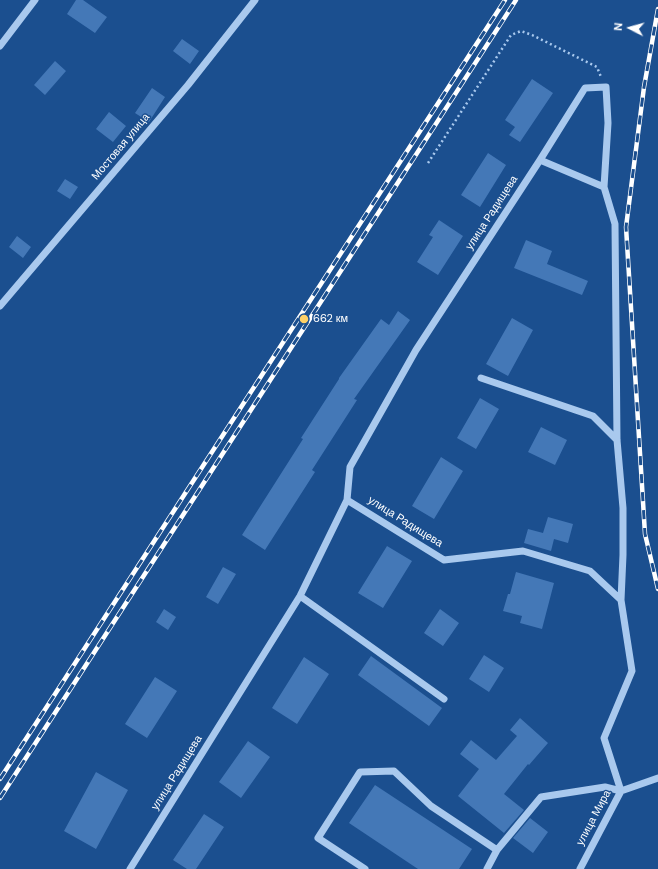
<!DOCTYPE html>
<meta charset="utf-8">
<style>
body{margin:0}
#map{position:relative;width:658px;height:869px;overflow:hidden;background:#1b4f8f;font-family:"DM Sans",sans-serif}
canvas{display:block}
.north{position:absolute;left:610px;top:8px;width:40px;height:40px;-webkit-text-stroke:3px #1b4f8f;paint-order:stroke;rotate:276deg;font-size:11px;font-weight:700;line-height:16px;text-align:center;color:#fff}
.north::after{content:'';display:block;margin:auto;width:14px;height:18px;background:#fff;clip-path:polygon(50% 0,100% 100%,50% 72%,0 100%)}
</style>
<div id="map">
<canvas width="658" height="869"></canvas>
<div class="north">N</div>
</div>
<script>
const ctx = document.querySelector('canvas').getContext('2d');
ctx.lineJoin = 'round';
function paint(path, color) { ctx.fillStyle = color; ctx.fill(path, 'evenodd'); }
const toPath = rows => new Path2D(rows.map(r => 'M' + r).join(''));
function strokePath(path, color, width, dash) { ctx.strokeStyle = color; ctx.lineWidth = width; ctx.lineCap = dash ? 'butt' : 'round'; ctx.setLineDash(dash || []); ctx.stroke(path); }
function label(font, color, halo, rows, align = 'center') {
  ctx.font = font + ' "DM Sans",sans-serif'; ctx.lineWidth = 3; ctx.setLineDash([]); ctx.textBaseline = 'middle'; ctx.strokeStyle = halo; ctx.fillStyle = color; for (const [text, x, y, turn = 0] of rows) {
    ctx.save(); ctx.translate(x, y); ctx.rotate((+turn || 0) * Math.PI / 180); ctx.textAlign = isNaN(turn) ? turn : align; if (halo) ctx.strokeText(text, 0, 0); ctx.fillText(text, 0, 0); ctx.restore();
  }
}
paint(toPath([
 [76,0,83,0,107,17,95,33,67,14],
 [182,39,199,51,190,64,173,51],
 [55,61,66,71,45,95,34,85],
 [532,79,553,93,520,142,509,135,515,127,505,120],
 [152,88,165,97,149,122,135,113],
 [109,112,126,126,113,142,96,129],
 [488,153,506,165,480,207,461,195],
 [65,179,78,187,70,199,57,191],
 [439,220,463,236,438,275,417,262,433,237,429,235],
 [17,236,31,247,23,258,9,247],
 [526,240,552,251,547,264,588,281,582,295,514,268],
 [398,311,410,320,354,399,357,400,312,470,315,472,265,550,242,535,303,439,301,438,339,379,339,378,381,319,389,325],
 [512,318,533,330,508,376,486,364],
 [480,398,499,409,476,449,457,438],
 [541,427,567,440,555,465,528,452],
 [441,457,463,471,434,519,412,506],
 [548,517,573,524,568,543,554,539,551,551,524,543,528,529,543,533],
 [387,546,412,561,383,608,358,593],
 [223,567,236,574,218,604,206,597],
 [516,572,554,583,542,629,520,623,522,616,503,611,508,594,510,594],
 [164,609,176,617,168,630,156,622],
 [440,609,459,623,443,646,424,633],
 [484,655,504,668,489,692,469,679],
 [371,656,442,708,429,726,358,675],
 [304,657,329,674,297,724,272,708],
 [155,677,177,691,147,738,125,724],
 [520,718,548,743,529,765,528,764,504,794,524,810,504,833,458,796,479,769,460,754,471,740,496,760,517,736,510,730],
 [248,741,270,757,241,798,219,782],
 [96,772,128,790,96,849,64,831],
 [375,785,472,849,459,869,418,869,349,823],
 [204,814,224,827,196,869,187,869,173,860],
 [530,818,548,832,533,853,513,838]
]), '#4478b7');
strokePath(toPath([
 [428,163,511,35,521,31,532,35,597,67,601,77]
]), '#a9c9ee', 2.5, [2, 3]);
strokePath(toPath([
 [0,46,35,0],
 [540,160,604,187],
 [0,306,188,85,255,0],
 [481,378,593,416,617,440],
 [347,500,350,467,416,350,540,160,585,88,606,87,608,123,604,187,615,224,617,440,623,508,623,555,621,600],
 [300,596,444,699],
 [130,869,300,596,347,500,444,560,523,551,590,571,621,600,632,671,604,738,621,791],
 [365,869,318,838,360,772,394,771,431,806,497,850],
 [487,869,497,850,541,797,605,787,621,791],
 [580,869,621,791,658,778]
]), '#a9c9ee', 7);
const rail = toPath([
 [658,9,644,87,626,227,645,534,658,589],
 [0,779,505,0],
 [0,798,516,0]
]);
strokePath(rail, '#fff', 4.5);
strokePath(rail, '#1b4f8f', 3, [9]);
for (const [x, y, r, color] of [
 [304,319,5,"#ffd166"]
]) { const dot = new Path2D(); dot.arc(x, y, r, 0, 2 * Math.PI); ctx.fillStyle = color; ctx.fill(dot); strokePath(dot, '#1b4f8f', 1.5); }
label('11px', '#fff', '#1b4f8f', [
 ["Мостовая улица",121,147,-50],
 ["улица Радищева",492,213,-57],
 ["улица Радищева",405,522,32],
 ["улица Радищева",177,773,-58],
 ["улица Мира",594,818,-62]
]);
label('11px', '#fff', '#1b4f8f', [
 ["662 км",313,319]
], 'left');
</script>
